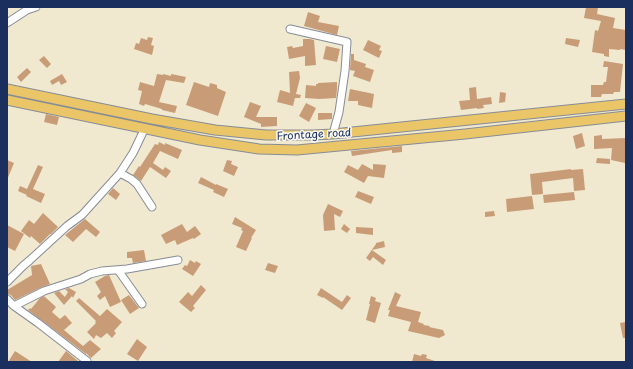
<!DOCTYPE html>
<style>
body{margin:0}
#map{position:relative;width:633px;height:369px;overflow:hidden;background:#f0e9d0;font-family:"Playpen Sans",sans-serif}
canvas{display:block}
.frame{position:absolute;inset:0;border:8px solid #1b2f5e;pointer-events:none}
</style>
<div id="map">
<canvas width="633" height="369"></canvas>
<div class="frame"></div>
</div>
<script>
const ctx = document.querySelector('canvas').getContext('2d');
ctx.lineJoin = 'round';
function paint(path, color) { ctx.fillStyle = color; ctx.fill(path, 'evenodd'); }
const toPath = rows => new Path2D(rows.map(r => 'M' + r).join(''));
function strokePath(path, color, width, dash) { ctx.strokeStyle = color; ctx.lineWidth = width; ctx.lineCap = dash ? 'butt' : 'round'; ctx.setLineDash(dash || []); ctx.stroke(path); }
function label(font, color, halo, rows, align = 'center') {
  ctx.font = font + ' "Playpen Sans",sans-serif'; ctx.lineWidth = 3; ctx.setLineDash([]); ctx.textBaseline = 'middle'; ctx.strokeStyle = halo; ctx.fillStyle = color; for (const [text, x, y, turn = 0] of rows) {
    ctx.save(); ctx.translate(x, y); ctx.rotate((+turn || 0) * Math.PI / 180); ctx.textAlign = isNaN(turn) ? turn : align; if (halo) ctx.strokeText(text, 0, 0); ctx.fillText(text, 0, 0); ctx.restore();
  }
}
paint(toPath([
 [586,7,598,7,597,14,615,18,613,28,626,30,626,50,620,49,620,50,609,49,609,57,604,56,604,54,592,52,595,30,598,31,601,21,584,18],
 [308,12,320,16,318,22,339,26,337,35,304,26],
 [148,37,153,38,151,45,154,46,152,55,134,49,136,43,139,44,141,38,147,40],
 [566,38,580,40,578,47,565,44],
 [303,39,310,39,314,40,316,65,305,66,305,56,289,59,287,47,292,46,293,48,303,46],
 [368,40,381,46,379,50,382,51,379,58,363,50],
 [326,46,340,49,337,62,323,59],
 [351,54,354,54,354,60,366,64,365,67,374,70,370,82,353,76,355,71,350,70],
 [44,56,51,64,47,68,39,60],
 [604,61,623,64,620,92,614,92,613,94,602,94,601,97,591,97,591,85,603,85,604,82,606,82,608,67,603,67],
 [27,68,31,72,21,82,17,77],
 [299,71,300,78,296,94,301,95,300,98,295,98,293,106,277,102,280,90,290,93,289,72],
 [62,74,67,82,61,85,59,81,52,85,50,81],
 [157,74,163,75,163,74,171,76,171,74,186,77,184,83,166,80,159,102,177,106,175,113,162,110,162,109,145,104,144,106,139,104,142,91,138,90,140,82,154,86],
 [194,82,209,87,210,83,217,85,217,88,226,92,218,116,186,105],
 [337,82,337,89,336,98,319,99,305,98,306,85,316,86,316,84,318,84,318,83],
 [476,87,477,99,491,97,492,104,483,105,484,108,477,109,477,108,461,110,459,101,470,100,469,88],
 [350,89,374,94,372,108,358,105,358,101,348,101],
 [500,92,506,93,505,102,499,103],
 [250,102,261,106,256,117,277,117,277,126,261,127,261,124,244,117],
 [306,103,316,108,309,122,299,116],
 [318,113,332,113,332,119,318,120],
 [46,114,59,117,57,125,44,122],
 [582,133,585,146,576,149,573,136],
 [602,135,602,139,626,138,626,157,625,163,611,160,612,148,594,149,594,136],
 [159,142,165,145,165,143,182,150,178,159,160,151,153,163,163,170,165,167,171,171,166,178,150,167,141,181,133,175,139,166,140,167,155,144,158,145],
 [402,146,402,152,392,153,392,150,352,156,351,151],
 [597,158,610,159,610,164,596,163],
 [7,160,14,163,7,180],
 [227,160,232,161,231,164,238,167,234,176,223,171],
 [362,164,373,170,373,164,386,165,384,178,368,176,364,183,344,172,348,165,358,170],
 [38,165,43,167,33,189,45,194,41,203,26,196,27,195,18,191,20,186,27,189],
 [571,169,571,170,583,169,585,190,574,191,573,178,542,182,543,194,532,195,530,174],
 [201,177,216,185,216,184,228,189,224,197,213,192,214,190,198,183],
 [113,188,120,194,116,200,108,194],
 [358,191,374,197,371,204,355,197],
 [574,192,575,200,544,203,543,195],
 [532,196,534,209,507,212,506,199],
 [328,204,343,211,340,217,334,214,335,230,324,231,323,215],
 [494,211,495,216,485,217,485,212],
 [43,213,58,227,51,234,50,234,40,244,31,236,30,238,21,231,29,220,34,224],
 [235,217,256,230,251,238,252,238,246,251,236,247,243,231,241,230,242,228,232,224],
 [85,219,100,232,96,237,86,229,73,242,65,235],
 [182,224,187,232,195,226,201,234,194,239,193,238,177,245,175,240,166,244,161,235],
 [344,224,350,229,347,233,341,229],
 [7,225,24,234,15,251,7,247],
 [356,227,373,228,373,235,356,233],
 [384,241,385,247,372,250,386,260,383,265,373,257,370,261,366,258,376,244,376,243],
 [144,250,146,261,133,263,132,258,127,258,127,252],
 [190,260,195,263,196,261,201,264,193,276,182,269,185,265,187,266],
 [268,263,278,266,275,273,265,270],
 [41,264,50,284,42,287,15,300,11,295,7,294,7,290,32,275,31,266],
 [109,275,121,302,110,307,105,296,100,300,97,296,101,292,95,282,105,276],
 [201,285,206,290,193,306,195,308,191,312,179,302,188,292,192,296],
 [69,288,76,292,73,298,72,296,64,305,54,293,59,291,65,297,68,292,65,289],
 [321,288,342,302,347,295,351,298,342,310,323,297,323,298,317,295],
 [395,292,401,295,396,306,421,312,418,322,424,324,423,325,430,326,429,327,443,330,445,335,439,338,408,331,411,322,388,316,390,310,388,310],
 [129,295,139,308,130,314,121,300],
 [44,296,56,307,52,312,60,319,65,315,72,323,64,330,83,346,90,340,101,349,91,358,86,353,86,354,28,310,30,308,31,309,40,298],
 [371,296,376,298,375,301,381,303,375,323,366,320,370,304,369,304],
 [79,298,100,316,107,309,122,322,114,331,116,333,112,338,107,333,101,338,96,335,94,339,87,332,96,323,95,322,96,321,76,301],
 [626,322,626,338,623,338,620,323],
 [137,339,147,347,138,361,127,354],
 [15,351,32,362,8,362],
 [66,351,78,361,77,362,58,362],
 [414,354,421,356,422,354,427,355,426,358,435,361,435,362,412,362]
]), '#c89c77');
const minor = toPath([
 [7,23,27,10,36,7],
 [290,29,347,42,345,71,339,112,333,134],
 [120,173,131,179,137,184,152,207],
 [118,270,142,304],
 [7,282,23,266,30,260,67,226,82,215,120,173,133,153,145,128],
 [7,299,14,306,38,323,87,361],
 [14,306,44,291,81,279,90,274,102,271,127,269,178,260]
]);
const major = toPath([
 [7,89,152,119,215,130,266,135,313,135,333,134,626,104],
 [7,100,200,140,259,149,297,150,465,134,626,116]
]);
strokePath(minor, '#868c97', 9);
strokePath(major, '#868c97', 11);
strokePath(minor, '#fff', 7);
strokePath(major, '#eac669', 9);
label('11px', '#1b2f5e', '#fdfcf7', [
 ["Frontage road",314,135,-3]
]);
</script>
